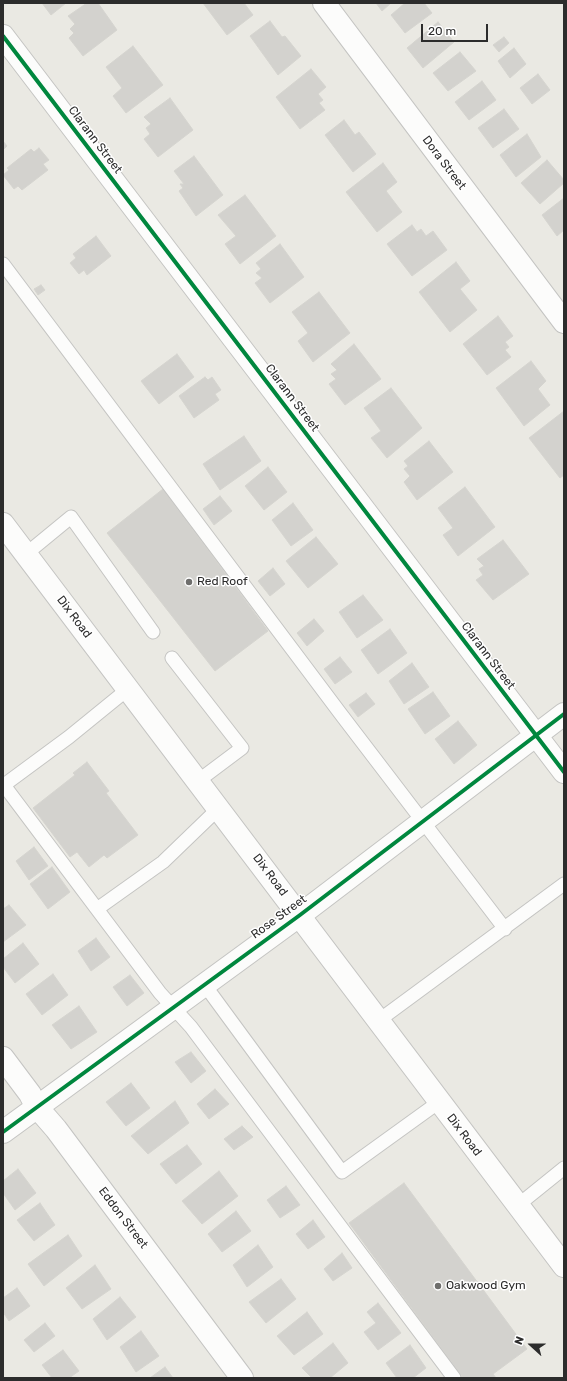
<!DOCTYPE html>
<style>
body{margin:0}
#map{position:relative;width:567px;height:1381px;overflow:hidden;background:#eae9e3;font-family:Rubik,sans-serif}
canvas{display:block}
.frame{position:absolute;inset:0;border:4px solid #2c2c2c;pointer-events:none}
.north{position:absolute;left:511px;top:1325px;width:40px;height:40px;-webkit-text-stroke:3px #fff;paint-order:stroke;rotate:291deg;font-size:11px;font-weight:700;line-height:16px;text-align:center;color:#2c2c2c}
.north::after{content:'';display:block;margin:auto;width:14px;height:18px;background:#2c2c2c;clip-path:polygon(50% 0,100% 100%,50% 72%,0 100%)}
.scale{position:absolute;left:421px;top:24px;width:67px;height:18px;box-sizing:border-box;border:2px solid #2c2c2c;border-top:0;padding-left:5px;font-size:12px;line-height:14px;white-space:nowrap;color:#2c2c2c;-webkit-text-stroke:3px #fff;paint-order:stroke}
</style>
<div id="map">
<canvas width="567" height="1381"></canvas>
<div class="frame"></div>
<div class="north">N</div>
<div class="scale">20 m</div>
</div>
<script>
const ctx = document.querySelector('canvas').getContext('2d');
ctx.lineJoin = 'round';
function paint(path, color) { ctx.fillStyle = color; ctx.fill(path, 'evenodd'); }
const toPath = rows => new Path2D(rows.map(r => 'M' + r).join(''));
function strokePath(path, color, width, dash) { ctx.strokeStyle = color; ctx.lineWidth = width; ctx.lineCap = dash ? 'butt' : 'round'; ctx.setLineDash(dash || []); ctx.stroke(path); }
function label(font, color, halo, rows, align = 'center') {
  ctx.font = font + ' Rubik,sans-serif'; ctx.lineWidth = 3; ctx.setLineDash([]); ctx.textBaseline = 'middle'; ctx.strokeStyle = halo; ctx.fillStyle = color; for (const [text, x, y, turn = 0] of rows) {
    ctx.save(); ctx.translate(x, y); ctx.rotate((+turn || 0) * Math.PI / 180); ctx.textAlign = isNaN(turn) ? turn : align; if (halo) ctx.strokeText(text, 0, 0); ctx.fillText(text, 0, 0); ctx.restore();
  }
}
const building = toPath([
 [42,3,66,3,51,15,42,3],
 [87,3,98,3,117,30,83,56,69,38,74,33,70,29,75,24,68,16,87,3],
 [203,3,244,3,253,15,227,35,203,3],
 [376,3,391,3,382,11,376,3],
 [405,3,424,3,432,13,405,33,391,15,405,3],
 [270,21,282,37,285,36,301,56,278,75,250,36,270,21],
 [438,22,454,42,423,68,407,48,438,22],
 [504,37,509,43,499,52,493,45,504,37],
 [133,46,163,85,126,113,113,96,122,88,106,67,133,46],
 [514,48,526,64,510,78,498,61,514,48],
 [460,52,476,71,448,91,433,73,460,52],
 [311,69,326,87,318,94,323,100,319,103,325,110,300,129,276,97,311,69],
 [538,74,550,90,532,104,520,88,538,74],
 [482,81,496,100,469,120,455,102,482,81],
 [170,98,193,130,158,157,144,139,150,134,146,128,151,124,144,117,170,98],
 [504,109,519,129,493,148,478,128,504,109],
 [344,120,355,135,359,132,376,154,353,172,325,135,344,120],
 [527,134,541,157,516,177,500,155,527,134],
 [3,141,7,146,3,150,3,141],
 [39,148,49,160,43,164,48,170,22,190,18,186,14,189,3,175,9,170,7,168,31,149,34,152,39,148],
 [194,156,223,195,196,216,179,191,183,188,180,184,184,184,174,171,194,156],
 [547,160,564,180,564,183,540,204,521,183,547,160],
 [383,163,397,182,386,191,402,212,377,232,346,192,383,163],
 [245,195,276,236,240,264,225,244,236,236,218,215,245,195],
 [564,198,564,230,557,236,542,215,564,198],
 [412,225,417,232,421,229,426,236,433,231,447,250,412,276,387,244,412,225],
 [96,236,111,256,87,275,84,270,79,274,70,263,76,258,73,254,96,236],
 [280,244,304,277,270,303,255,283,262,278,256,273,261,269,256,263,280,244],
 [456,262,470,281,460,289,477,310,450,332,419,292,456,262],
 [41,285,45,290,38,295,34,289,41,285],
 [319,292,350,333,313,362,298,341,308,333,292,312,319,292],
 [498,316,513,336,505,342,509,347,505,350,511,357,487,375,463,344,498,316],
 [354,344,381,379,345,405,329,384,336,379,331,374,337,370,331,364,354,344],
 [177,354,194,377,159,404,141,381,177,354],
 [531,361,546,381,538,389,550,405,524,426,496,388,531,361],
 [205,377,208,380,212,377,221,390,215,394,219,400,194,418,179,396,205,377],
 [391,388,422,428,387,458,371,438,381,431,364,408,391,388],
 [564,411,564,475,560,478,529,438,564,411],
 [244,436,261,461,220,490,203,464,244,436],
 [429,441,453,472,417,500,404,482,410,476,404,469,408,466,404,461,429,441],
 [268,467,287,492,264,510,245,486,268,467],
 [465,487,495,527,458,556,443,535,453,528,438,508,465,487],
 [163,489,268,631,215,671,107,533,163,489],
 [220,496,232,511,214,525,203,509,220,496],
 [293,503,313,530,291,546,272,520,293,503],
 [316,537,338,564,308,588,286,561,316,537],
 [503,540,529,574,493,600,476,580,483,575,479,569,484,566,477,559,503,540],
 [273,568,285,584,270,596,258,581,273,568],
 [363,595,383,620,357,638,339,612,363,595],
 [314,619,324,631,307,646,297,633,314,619],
 [390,629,407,653,378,674,361,650,390,629],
 [340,657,352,672,335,684,324,669,340,657],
 [412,663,429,687,404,704,389,681,412,663],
 [433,692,450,716,425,734,408,709,433,692],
 [366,693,375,704,358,717,349,705,366,693],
 [458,721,477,745,454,764,435,739,458,721],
 [87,762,109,791,106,793,138,835,107,858,104,855,89,867,77,852,70,857,33,808,75,775,73,773,87,762],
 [34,847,48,866,29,880,16,861,34,847],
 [52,867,70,892,48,909,30,884,52,867],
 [9,905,26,925,3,942,3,909,9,905],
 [96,938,110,957,91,971,78,951,96,938],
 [23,943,39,964,15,983,3,967,3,959,23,943],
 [53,974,68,995,42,1015,26,994,53,974],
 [130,975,144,993,127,1006,113,987,130,975],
 [79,1006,97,1032,71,1049,52,1025,79,1006],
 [191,1052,206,1071,191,1083,175,1062,191,1052],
 [131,1083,150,1108,126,1126,106,1102,131,1083],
 [215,1089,229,1104,209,1119,197,1104,215,1089],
 [175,1101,189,1123,148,1154,131,1136,175,1101],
 [242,1126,253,1137,234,1150,224,1139,242,1126],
 [187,1145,202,1164,176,1184,160,1164,187,1145],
 [18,1169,36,1193,15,1210,3,1193,3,1181,18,1169],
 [219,1171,238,1196,202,1224,182,1201,219,1171],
 [404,1183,527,1349,493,1374,496,1378,463,1378,349,1223,404,1183],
 [286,1186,300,1205,280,1218,267,1200,286,1186],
 [40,1203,55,1225,34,1241,17,1220,40,1203],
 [236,1211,251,1231,222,1252,208,1234,236,1211],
 [313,1220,325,1237,308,1249,296,1234,313,1220],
 [68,1235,82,1256,44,1286,28,1264,68,1235],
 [258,1245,273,1267,247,1287,233,1265,258,1245],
 [342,1253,352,1268,333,1281,324,1269,342,1253],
 [95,1265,111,1289,82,1309,66,1288,95,1265],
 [281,1279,296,1299,266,1323,249,1302,281,1279],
 [17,1288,30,1306,9,1321,3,1312,3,1298,17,1288],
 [120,1297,136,1317,107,1340,93,1319,120,1297],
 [378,1303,401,1333,378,1350,364,1332,376,1323,367,1312,378,1303],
 [307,1312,323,1334,294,1355,277,1336,307,1312],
 [45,1323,55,1336,34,1352,24,1340,45,1323],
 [141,1331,159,1356,136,1372,120,1347,141,1331],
 [333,1343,348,1363,330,1378,312,1378,302,1368,333,1343],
 [410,1345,426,1368,413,1378,397,1378,386,1363,410,1345],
 [63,1350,79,1371,69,1378,52,1378,42,1365,63,1350],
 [165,1367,173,1378,150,1378,165,1367]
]);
paint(building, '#d3d2ce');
strokePath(building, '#d5d4cf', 1);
const service = toPath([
 [3,264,340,713,505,929],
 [26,554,71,517,153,632],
 [172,658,242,748,198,781],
 [3,784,160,993,191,1027,454,1378],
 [4,785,69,737,128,689],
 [97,909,163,862,219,808],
 [204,984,342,1172,439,1102],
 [378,1021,564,884],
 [517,1206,564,1168]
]);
const minor = toPath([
 [324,3,564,322],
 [3,36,564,772],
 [3,1058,30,1094,36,1106,56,1129,242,1378],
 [3,1132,300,915,564,714]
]);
const secondary = toPath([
 [3,524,564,1266]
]);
strokePath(service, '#c4c4c2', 15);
strokePath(minor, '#c4c4c2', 24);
strokePath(secondary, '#c4c4c2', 24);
strokePath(service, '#fcfcfb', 13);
strokePath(minor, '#fcfcfb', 22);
strokePath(secondary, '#fcfcfb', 22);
strokePath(toPath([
 [3,36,564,772],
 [3,1132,300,915,564,714]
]), '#00873e', 4);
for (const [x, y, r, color] of [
 [189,582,4,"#6e6e6c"],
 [438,1286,4,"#6e6e6c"]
]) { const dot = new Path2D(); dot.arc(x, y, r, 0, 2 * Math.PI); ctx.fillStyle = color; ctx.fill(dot); strokePath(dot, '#fff', 1.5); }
label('12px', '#2c2c2c', '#fff', [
 ["Clarann Street",95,140,53],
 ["Dora Street",444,163,53],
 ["Clarann Street",292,398,53],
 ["Dix Road",74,617,53],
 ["Clarann Street",488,656,53],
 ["Dix Road",270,875,53],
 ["Rose Street",279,917,-36],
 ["Dix Road",464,1135,53],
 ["Eddon Street",123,1218,53]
]);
label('12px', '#2c2c2c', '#fff', [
 ["Red Roof",197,582],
 ["Oakwood Gym",446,1286]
], 'left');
</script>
